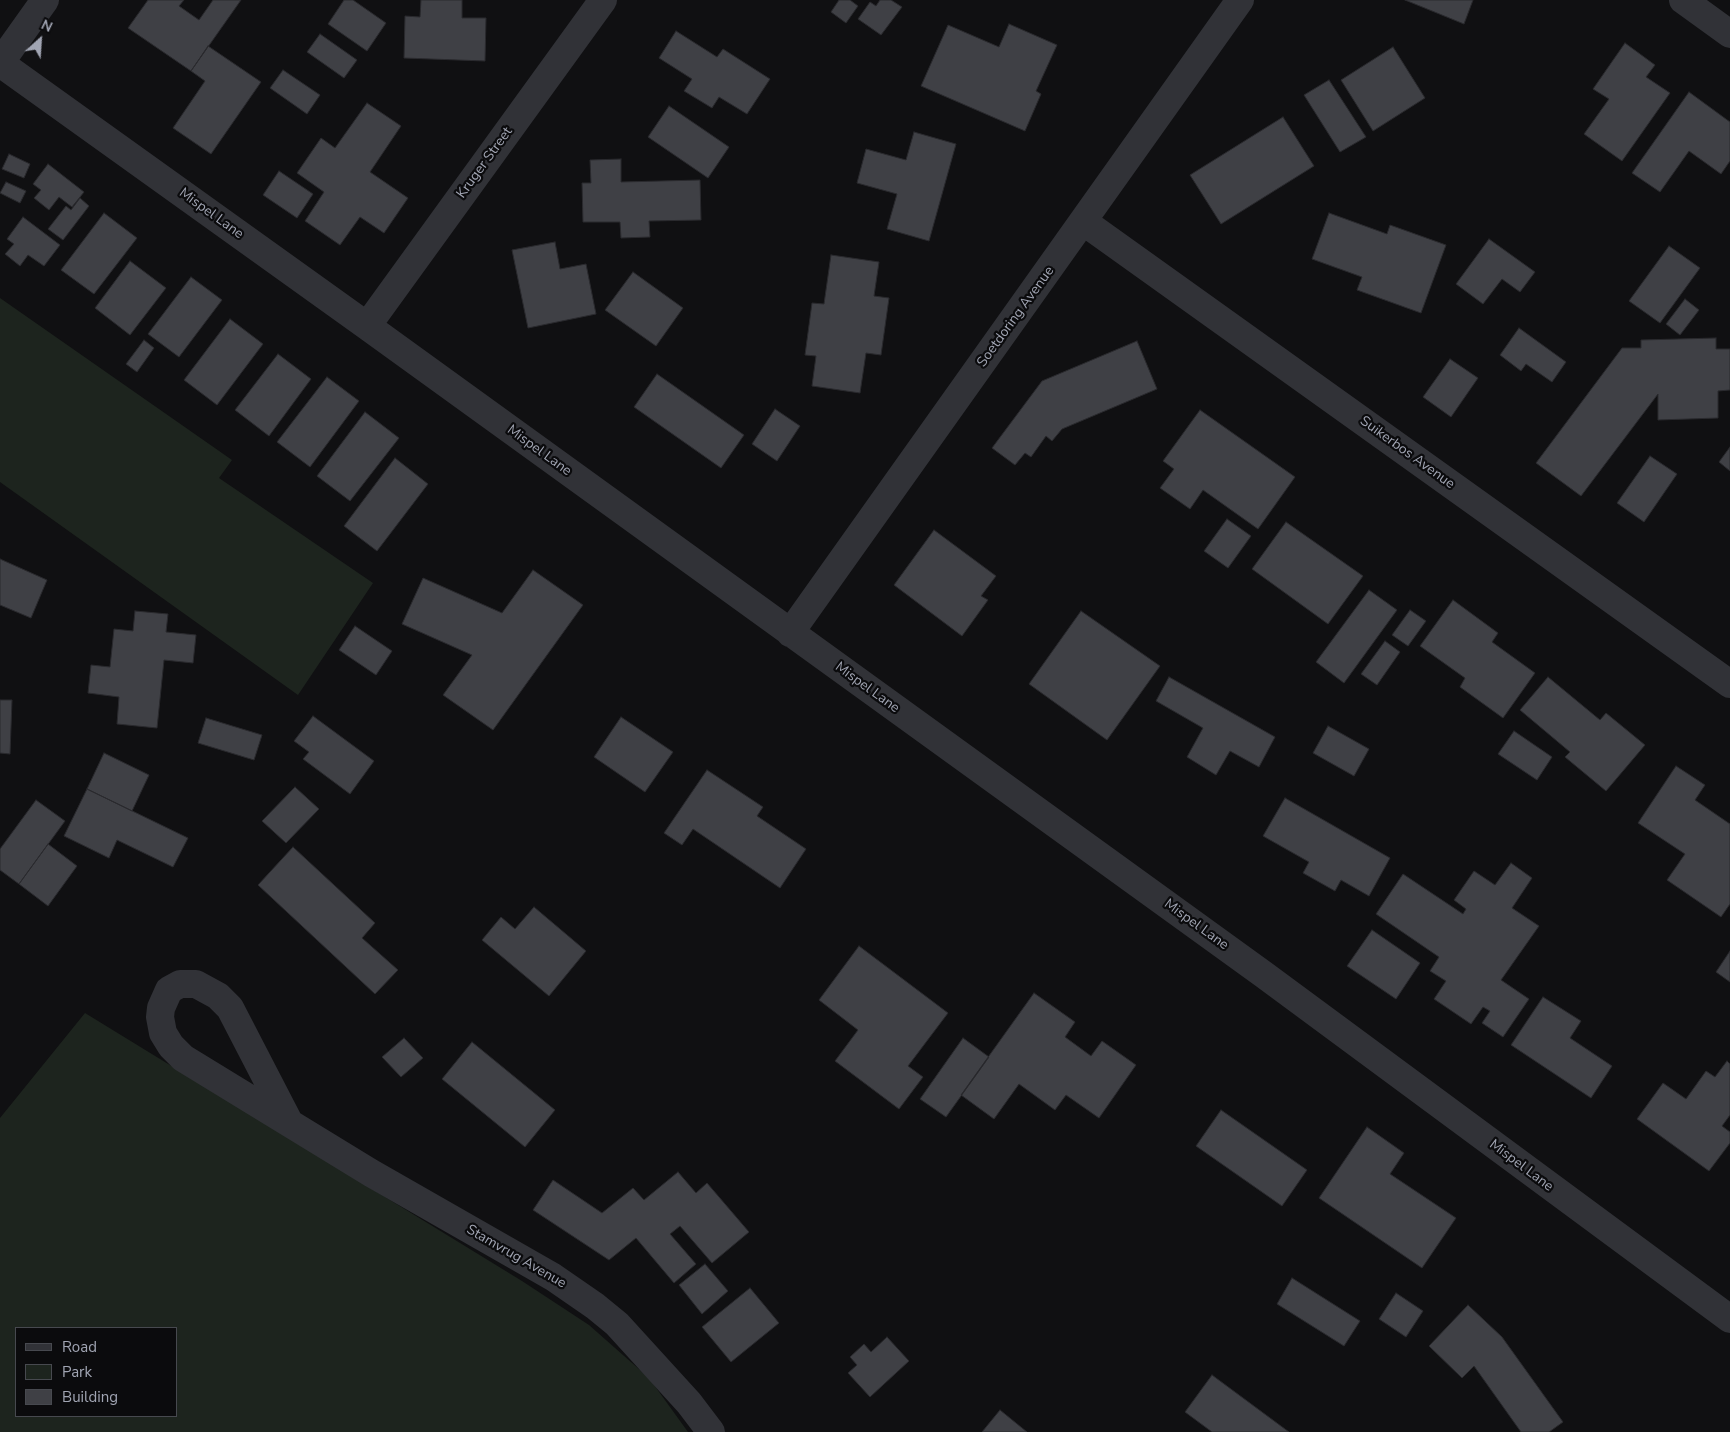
<!DOCTYPE html>
<style>
body{margin:0}
#map{position:relative;width:1730px;height:1432px;overflow:hidden;background:#101012;font-family:"Nunito Sans",sans-serif}
canvas{display:block}
.legend{position:absolute;left:15px;top:1327px;width:162px;height:90px;box-sizing:border-box;background:#0b0b0d;border:1px solid #47494f;margin:0;padding:6px 9px;list-style:none;font-size:15px;color:#a1a5b3}
.legend li{display:flex;align-items:center;gap:10px;height:25px}
.legend b{width:25px;border:1px solid #47494f}
.north{position:absolute;left:15px;top:15px;width:50px;height:50px;-webkit-text-stroke:4px #0b0b0d;paint-order:stroke;rotate:26deg;font-size:14px;font-weight:700;line-height:20px;text-align:center;color:#a1a5b3}
.north::after{content:'';display:block;margin:auto;width:18px;height:22px;background:#a1a5b3;clip-path:polygon(50% 0,100% 100%,50% 72%,0 100%)}
</style>
<div id="map">
<canvas width="1730" height="1432"></canvas>
<ul class="legend">
<li><b style="height:6px;background:#313237"></b>Road</li>
<li><b style="height:14px;background:#1d241e"></b>Park</li>
<li><b style="height:14px;background:#3f4045"></b>Building</li>
</ul>
<div class="north">N</div>
</div>
<script>
const ctx = document.querySelector('canvas').getContext('2d');
ctx.lineJoin = 'round';
function paint(path, color) { ctx.fillStyle = color; ctx.fill(path, 'evenodd'); }
const toPath = rows => new Path2D(rows.map(r => 'M' + r).join(''));
function strokePath(path, color, width, dash) { ctx.strokeStyle = color; ctx.lineWidth = width; ctx.lineCap = dash ? 'butt' : 'round'; ctx.setLineDash(dash || []); ctx.stroke(path); }
function label(font, color, halo, rows, align = 'center') {
  ctx.font = font + ' "Nunito Sans",sans-serif'; ctx.lineWidth = 4.5; ctx.setLineDash([]); ctx.textBaseline = 'middle'; ctx.strokeStyle = halo; ctx.fillStyle = color; for (const [text, x, y, turn = 0] of rows) {
    ctx.save(); ctx.translate(x, y); ctx.rotate((+turn || 0) * Math.PI / 180); ctx.textAlign = isNaN(turn) ? turn : align; if (halo) ctx.strokeText(text, 0, 0); ctx.fillText(text, 0, 0); ctx.restore();
  }
}
paint(toPath([
 [0,298,232,460,219,478,373,583,298,695,0,482],
 [85,1013,522,1281,589,1325,649,1378,688,1432,0,1432,0,1118],
 [16,1328,176,1328,176,1416,16,1416]
]), '#1d241e');
const building = toPath([
 [148,0,184,0,179,6,199,20,213,0,241,0,191,71,128,28,148,0],
 [344,0,353,0,386,23,367,51,328,24,344,0],
 [421,0,462,0,462,18,486,18,485,61,404,58,405,16,420,17,421,0],
 [839,0,850,0,858,6,846,23,831,12,839,0],
 [880,0,891,0,902,7,881,35,858,19,870,2,876,6,880,0],
 [1405,0,1473,0,1464,24,1405,0],
 [1009,24,1057,45,1036,91,1041,94,1025,131,921,86,948,25,999,47,1009,24],
 [676,31,717,57,723,49,770,79,747,114,719,97,712,108,684,91,692,79,659,58,676,31],
 [320,34,357,60,344,78,307,52,320,34],
 [1625,43,1655,65,1646,77,1670,93,1622,161,1584,134,1609,99,1593,89,1625,43],
 [208,46,261,82,211,154,173,128,205,81,191,71,208,46],
 [1393,47,1425,98,1373,131,1341,80,1393,47],
 [283,70,320,95,307,114,270,88,283,70],
 [1329,80,1366,137,1340,152,1304,95,1329,80],
 [1689,92,1730,122,1730,161,1721,174,1689,151,1660,192,1632,173,1689,92],
 [367,103,401,126,370,172,408,198,384,233,360,217,340,245,305,221,324,192,297,173,321,138,335,148,367,103],
 [669,106,729,147,708,178,648,137,669,106],
 [1283,117,1314,166,1221,224,1190,175,1283,117],
 [914,132,956,144,929,241,887,229,897,194,857,183,866,149,906,160,914,132],
 [9,154,30,164,24,178,2,169,9,154],
 [621,159,621,182,700,180,701,220,649,221,650,237,621,238,620,222,583,222,582,183,591,183,590,160,621,159],
 [48,164,84,192,72,207,59,197,49,210,34,198,41,190,33,184,48,164],
 [279,171,313,194,297,218,263,195,279,171],
 [6,182,26,191,20,203,0,193,6,182],
 [80,198,89,206,63,240,48,229,66,206,71,210,80,198],
 [104,213,137,238,94,294,61,270,104,213],
 [1329,213,1387,234,1390,225,1446,245,1421,313,1357,290,1362,277,1312,259,1329,213],
 [23,217,60,245,44,266,28,255,20,266,5,254,14,244,7,239,23,217],
 [1489,239,1535,272,1520,292,1502,279,1483,304,1456,284,1489,239],
 [555,242,560,269,586,264,596,314,528,328,512,250,555,242],
 [1669,246,1700,268,1660,323,1629,301,1669,246],
 [831,255,879,262,874,296,889,298,881,355,866,353,860,393,812,386,816,356,805,355,812,303,824,304,831,255],
 [130,261,166,288,130,335,95,308,130,261],
 [633,272,683,308,656,346,605,310,633,272],
 [191,277,222,300,179,357,148,334,191,277],
 [1685,299,1699,310,1680,335,1666,324,1685,299],
 [230,319,263,344,217,405,184,380,230,319],
 [1519,328,1566,362,1552,382,1526,364,1521,371,1500,355,1519,328],
 [1716,338,1716,349,1730,349,1730,390,1718,391,1718,418,1658,420,1658,394,1581,496,1536,463,1622,348,1641,348,1641,340,1716,338],
 [144,340,154,348,137,372,126,364,144,340],
 [1137,341,1157,389,1062,429,1052,441,1046,436,1031,457,1025,453,1015,465,992,448,1042,381,1137,341],
 [278,354,311,379,269,436,235,410,278,354],
 [1450,359,1478,378,1451,417,1423,397,1450,359],
 [657,374,744,435,721,468,634,407,657,374],
 [327,377,359,401,310,467,277,442,327,377],
 [775,409,800,426,777,461,752,444,775,409],
 [1200,410,1295,477,1258,529,1203,490,1190,509,1160,488,1174,469,1163,461,1200,410],
 [365,412,399,438,350,501,317,476,365,412],
 [1730,447,1730,471,1719,462,1730,447],
 [1650,456,1677,474,1644,522,1617,503,1650,456],
 [395,458,428,484,377,551,344,526,395,458],
 [1227,519,1251,536,1228,568,1204,551,1227,519],
 [1286,522,1363,576,1328,624,1252,569,1286,522],
 [934,530,996,576,981,596,988,600,962,636,894,585,934,530],
 [0,559,47,580,31,618,0,605,0,559],
 [533,570,583,605,493,730,443,695,472,655,402,624,423,578,502,613,533,570],
 [1369,590,1397,610,1344,683,1316,662,1369,590],
 [1453,600,1498,633,1492,642,1535,673,1503,718,1460,687,1465,678,1420,646,1453,600],
 [1410,610,1426,621,1408,646,1392,635,1410,610],
 [135,611,168,614,166,632,196,635,193,663,164,660,157,728,117,724,119,697,88,693,91,665,110,667,114,629,133,631,135,611],
 [1081,611,1160,666,1107,740,1029,684,1081,611],
 [355,626,392,651,376,675,339,650,355,626],
 [1385,641,1400,652,1377,685,1361,674,1385,641],
 [1169,677,1275,737,1259,767,1230,751,1216,775,1187,757,1203,728,1156,701,1169,677],
 [1548,677,1600,720,1606,713,1645,745,1606,791,1565,757,1570,752,1520,710,1548,677],
 [0,700,12,700,10,754,0,753,0,700],
 [313,716,374,761,350,794,303,759,309,752,294,741,313,716],
 [621,717,673,752,645,792,594,757,621,717],
 [206,718,262,735,254,760,198,743,206,718],
 [1328,726,1369,749,1354,776,1313,753,1328,726],
 [1514,731,1552,757,1537,780,1498,754,1514,731],
 [104,753,149,775,132,811,87,789,104,753],
 [1676,766,1705,785,1695,800,1730,824,1730,904,1721,917,1667,880,1685,854,1638,823,1676,766],
 [707,770,763,807,757,816,806,849,780,888,693,829,682,845,664,833,707,770],
 [295,787,319,809,286,843,262,821,295,787],
 [87,789,188,838,173,867,117,840,109,858,64,836,87,789],
 [1285,798,1390,858,1369,896,1341,880,1335,891,1303,873,1309,862,1263,836,1285,798],
 [36,800,65,821,19,884,0,870,0,849,36,800],
 [48,844,77,866,48,906,19,884,48,844],
 [293,847,375,923,362,938,398,970,375,994,258,885,293,847],
 [1511,863,1532,878,1512,908,1539,926,1501,980,1529,999,1503,1037,1482,1023,1490,1011,1483,1007,1471,1024,1434,999,1446,981,1430,971,1439,957,1376,914,1403,874,1463,914,1466,909,1454,900,1474,871,1495,885,1511,863],
 [534,907,586,951,549,996,482,940,501,917,515,929,534,907],
 [1372,930,1420,963,1396,999,1347,966,1372,930],
 [859,946,948,1013,908,1066,923,1077,899,1109,835,1061,858,1030,819,1000,859,946],
 [1730,951,1730,982,1716,972,1730,951],
 [1034,993,1075,1022,1065,1037,1091,1056,1102,1041,1136,1065,1099,1118,1066,1095,1055,1110,1019,1084,994,1119,961,1095,1034,993],
 [1543,997,1581,1021,1570,1038,1612,1066,1591,1098,1511,1045,1543,997],
 [404,1038,423,1058,401,1077,382,1057,404,1038],
 [963,1038,989,1057,946,1117,920,1099,963,1038],
 [472,1042,555,1110,525,1147,442,1079,472,1042],
 [1727,1061,1730,1064,1730,1115,1722,1126,1730,1132,1730,1143,1709,1171,1637,1119,1663,1083,1686,1099,1706,1071,1715,1077,1727,1061],
 [1221,1110,1307,1170,1282,1206,1196,1146,1221,1110],
 [1367,1127,1404,1153,1390,1174,1456,1218,1422,1268,1319,1198,1367,1127],
 [678,1172,696,1193,707,1183,749,1232,712,1263,680,1226,670,1234,696,1264,674,1283,636,1238,609,1260,533,1210,553,1180,602,1213,633,1188,644,1200,678,1172],
 [705,1264,728,1291,702,1314,679,1285,705,1264],
 [1292,1278,1360,1321,1344,1346,1277,1304,1292,1278],
 [750,1288,779,1323,731,1362,702,1327,750,1288],
 [1396,1293,1423,1311,1406,1337,1379,1319,1396,1293],
 [1468,1305,1502,1337,1563,1422,1549,1432,1521,1432,1474,1366,1462,1378,1429,1346,1468,1305],
 [887,1337,909,1361,870,1397,848,1373,857,1365,850,1357,864,1344,871,1352,887,1337],
 [1212,1375,1289,1432,1212,1432,1185,1412,1212,1375],
 [1000,1410,1027,1432,982,1432,1000,1410]
]);
paint(building, '#3f4045');
strokePath(building, '#2a2a2e', 1);
strokePath(toPath([
 [1683,0,1730,34],
 [0,63,367,326,1263,974,1730,1319],
 [0,63,45,0],
 [1084,222,1730,684],
 [367,326,603,0],
 [790,633,1240,0],
 [289,1122,230,1008,218,996,196,984,180,984,169,990,161,1008,160,1017,163,1033,171,1046,183,1058,371,1173,553,1277,595,1306,617,1324,689,1403,711,1432]
]), '#313237', 28);
label('14px', '#a1a5b3', '#0b0b0d', [
 ["Kruger Street",485,163,-54],
 ["Mispel Lane",211,214,36],
 ["Soetdoring Avenue",1016,317,-54],
 ["Mispel Lane",539,451,36],
 ["Suikerbos Avenue",1407,453,36],
 ["Mispel Lane",867,688,36],
 ["Mispel Lane",1196,925,36],
 ["Mispel Lane",1521,1166,37],
 ["Stamvrug Avenue",516,1257,30]
]);
</script>
